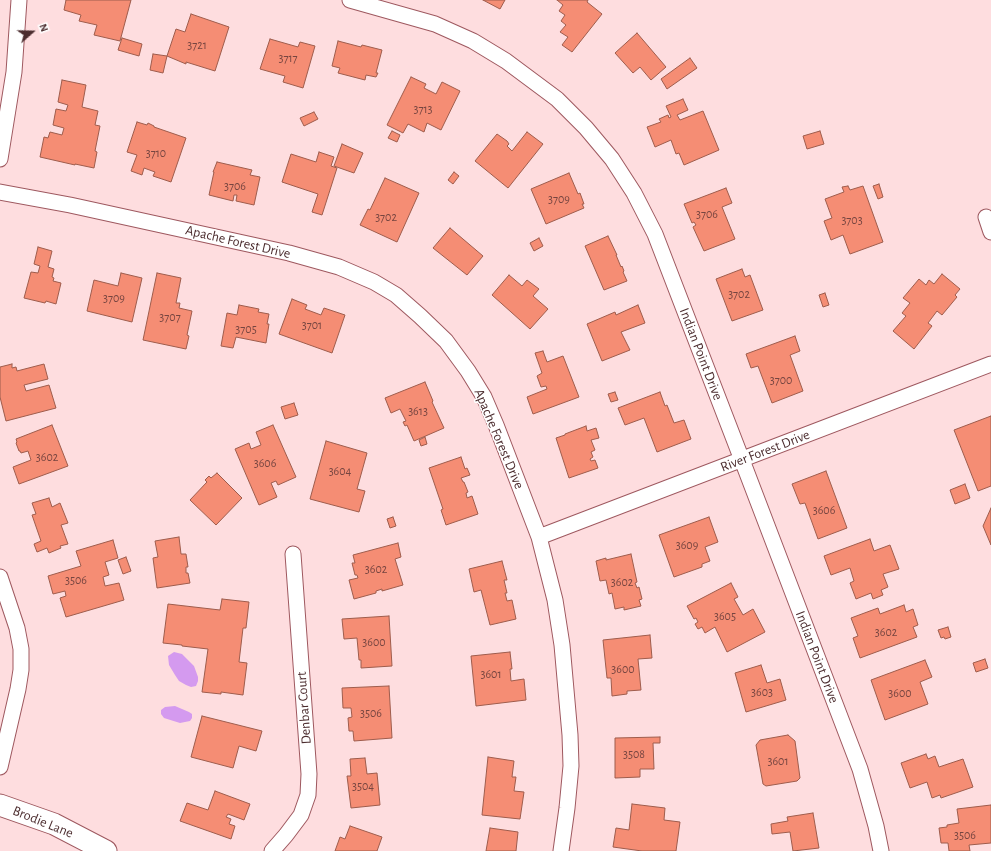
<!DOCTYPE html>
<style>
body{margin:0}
#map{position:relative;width:991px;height:851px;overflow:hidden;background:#fedddf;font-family:"Alegreya Sans",sans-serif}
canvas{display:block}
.north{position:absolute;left:12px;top:12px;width:40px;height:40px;-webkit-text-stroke:3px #fff;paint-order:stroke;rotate:70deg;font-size:11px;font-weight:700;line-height:16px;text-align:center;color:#4c2d2f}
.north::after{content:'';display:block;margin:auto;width:14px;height:18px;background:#4c2d2f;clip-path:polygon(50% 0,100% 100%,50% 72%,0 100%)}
</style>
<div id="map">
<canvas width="991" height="851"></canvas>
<div class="north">N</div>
</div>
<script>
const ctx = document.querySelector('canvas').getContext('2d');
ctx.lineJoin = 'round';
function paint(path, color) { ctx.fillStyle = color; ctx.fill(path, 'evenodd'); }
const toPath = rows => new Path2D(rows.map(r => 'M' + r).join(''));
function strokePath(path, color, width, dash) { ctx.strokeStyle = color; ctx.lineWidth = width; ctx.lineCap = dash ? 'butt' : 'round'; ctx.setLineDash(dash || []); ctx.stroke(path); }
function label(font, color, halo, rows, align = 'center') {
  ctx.font = font + ' "Alegreya Sans",sans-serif'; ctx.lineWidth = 3; ctx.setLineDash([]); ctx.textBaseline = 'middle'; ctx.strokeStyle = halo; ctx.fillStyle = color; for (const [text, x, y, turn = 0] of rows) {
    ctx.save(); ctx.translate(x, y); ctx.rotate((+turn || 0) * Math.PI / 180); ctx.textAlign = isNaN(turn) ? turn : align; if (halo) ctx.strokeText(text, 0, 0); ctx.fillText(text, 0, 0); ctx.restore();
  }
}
paint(toPath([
 [174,652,182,654,194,666,198,677,198,681,196,686,191,687,186,685,179,681,175,675,169,665,168,656],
 [175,706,189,712,192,714,192,718,190,721,180,723,164,718,161,714,161,710,165,707]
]), '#d49aef');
const building = toPath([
 [66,0,131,0,120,41,94,35,97,25,79,21,81,15,64,10,66,0],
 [483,0,505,0,500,9,483,0],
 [557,0,588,0,587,2,602,14,572,52,562,45,568,37,560,32,566,25,561,21,565,15,559,11,563,5,557,0],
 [191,14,229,27,215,71,186,62,186,64,167,56,176,29,185,32,191,14],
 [637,33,666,67,651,80,640,67,633,73,615,53,637,33],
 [122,38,142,44,139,56,118,50,122,38],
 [270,39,298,47,300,42,315,46,303,88,283,82,285,76,260,69,270,39],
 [338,41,361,47,362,45,382,50,376,73,378,73,376,77,366,75,365,80,338,73,340,68,332,66,338,41],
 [153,54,167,56,163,73,150,70,153,54],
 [690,58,697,68,667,89,661,79,690,58],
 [411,77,426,84,424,88,436,94,442,82,460,91,441,130,427,123,424,132,408,124,403,133,387,125,411,77],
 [62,80,86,85,82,107,98,111,95,125,100,126,95,151,97,152,94,168,75,164,75,165,40,157,44,137,48,138,50,132,62,135,64,128,53,125,56,109,66,111,68,105,58,102,62,80],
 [683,99,688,110,677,115,680,120,703,111,719,150,684,165,679,153,676,154,671,140,655,147,647,127,661,122,659,119,668,115,669,118,671,117,666,106,683,99],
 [314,112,318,119,304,126,300,118,314,112],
 [137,122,147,125,148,123,154,126,154,127,186,138,171,182,153,176,155,172,144,168,142,175,131,171,137,155,127,152,137,122],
 [392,131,400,135,397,142,388,138,392,131],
 [820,131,824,144,807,149,803,136,820,131],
 [527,132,543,144,508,188,475,161,497,134,507,141,509,144,507,146,512,151,527,132],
 [342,144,363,153,354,173,334,166,342,144],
 [319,152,334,157,331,166,337,168,322,215,312,212,318,194,282,182,291,154,316,162,319,152],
 [217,162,252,170,250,175,260,177,254,205,236,201,237,195,234,195,233,201,209,195,214,172,213,172,217,162],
 [454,172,459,176,453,184,448,180,454,172],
 [569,173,578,194,580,193,584,204,582,204,584,208,546,224,531,189,569,173],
 [385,178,419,193,397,242,360,225,368,209,370,210,385,178],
 [879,184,883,197,878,199,873,186,879,184],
 [848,186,850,190,863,186,883,242,850,254,843,235,831,240,824,221,832,218,825,199,844,192,842,187,848,186],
 [726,188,732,203,722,207,735,239,704,251,693,227,696,225,694,222,692,223,684,204,726,188],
 [450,228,483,256,467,275,433,248,450,228],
 [608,236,617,255,616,255,621,267,622,266,624,271,623,272,627,281,604,290,585,246,608,236],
 [539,238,543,246,534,251,530,243,539,238],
 [38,247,52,251,48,267,54,269,52,277,54,278,53,281,61,283,56,304,46,301,45,303,24,298,31,272,38,273,40,266,34,264,38,247],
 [742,269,745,277,750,275,763,310,732,321,716,279,742,269],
 [121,273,142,278,132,322,87,311,94,280,118,286,121,273],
 [157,273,181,278,176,303,180,303,179,308,192,311,187,335,189,336,186,349,143,340,157,273],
 [942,274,960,289,955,295,957,297,942,315,937,311,928,323,932,326,914,349,893,331,906,316,902,313,910,303,903,298,919,279,926,285,929,280,934,284,942,274],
 [509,275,522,286,527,280,539,289,533,296,548,309,530,329,492,295,509,275],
 [825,293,829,305,823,307,819,295,825,293],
 [292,299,307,305,305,309,321,315,324,308,345,315,332,353,279,334,292,299],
 [239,305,259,309,258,312,269,314,267,324,269,324,266,343,236,337,233,348,221,346,227,313,237,315,239,305],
 [638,305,645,323,621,332,630,350,602,361,587,324,615,312,616,315,638,305],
 [795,336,800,351,790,355,803,391,772,403,758,366,751,368,746,354,795,336],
 [543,351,547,362,563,356,579,397,533,414,527,397,547,389,546,386,541,387,537,376,542,373,535,353,543,351],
 [12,364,12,368,16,367,17,371,44,364,48,379,24,385,26,391,49,385,56,408,6,421,0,397,0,367,12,364],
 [425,382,433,401,432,402,444,428,414,441,407,425,405,426,403,422,406,421,400,409,391,413,385,398,425,382],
 [615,392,618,400,611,402,608,394,615,392],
 [660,392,665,406,667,405,674,423,684,420,691,439,657,452,644,418,625,425,618,408,660,392],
 [294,403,298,415,285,419,281,407,294,403],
 [991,416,991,486,978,491,954,430,991,416],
 [52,425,68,466,19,484,13,467,31,460,28,451,21,453,20,451,19,451,16,443,17,442,16,439,52,425],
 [273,425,296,477,278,485,276,481,271,483,277,497,259,505,235,449,249,443,251,449,261,445,256,432,273,425],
 [586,426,587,431,596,428,599,438,591,440,595,450,591,452,593,457,590,459,591,461,595,460,598,468,569,478,556,438,565,435,565,434,586,426],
 [425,437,427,444,421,446,419,440,425,437],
 [326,441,367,453,357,489,365,491,359,512,310,499,326,441],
 [461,457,465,469,467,468,470,475,461,478,463,482,464,482,468,492,466,493,467,498,472,496,478,514,446,525,441,510,443,509,429,468,461,457],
 [826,471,847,528,818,539,805,503,800,504,792,484,826,471],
 [217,473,242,498,216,525,190,500,207,482,205,480,209,476,211,478,217,473],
 [965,484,970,498,955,504,950,490,965,484],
 [49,498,52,507,60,503,68,523,61,525,68,544,60,546,61,548,49,553,47,548,37,552,34,544,41,541,32,515,36,514,32,503,49,498],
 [991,508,991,545,983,526,991,508],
 [393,517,396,526,390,528,387,519,393,517],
 [709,517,718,542,705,547,710,561,702,564,702,567,674,577,659,535,709,517],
 [179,537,181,554,186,554,188,567,186,567,186,573,188,573,190,583,157,588,153,558,158,557,155,541,179,537],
 [870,539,874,551,890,545,899,569,883,574,888,587,881,590,883,595,873,599,871,593,856,599,850,583,854,581,850,568,831,575,824,556,870,539],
 [113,540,118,558,105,562,109,575,103,577,105,586,119,583,124,600,66,617,60,598,66,596,65,591,53,594,48,576,81,566,76,551,113,540],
 [398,543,401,557,395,559,403,585,382,591,382,589,376,591,376,593,354,599,349,580,358,578,357,575,355,575,352,563,355,563,353,555,398,543],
 [631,554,637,582,635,583,637,588,639,587,642,599,639,600,641,606,624,610,624,607,615,609,612,593,609,594,606,580,600,581,596,561,606,558,606,560,631,554],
 [126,557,131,571,123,574,118,560,126,557],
 [502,561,507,580,504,580,507,593,505,593,507,601,512,600,516,619,490,625,481,590,474,592,469,569,502,561],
 [731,583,738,597,734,599,743,615,753,609,765,632,727,652,715,627,705,633,702,627,698,629,695,624,698,622,696,618,694,619,687,606,731,583],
 [222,599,249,602,246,628,243,628,239,662,247,663,243,695,221,692,221,694,202,692,208,649,182,646,182,645,163,643,168,604,220,610,222,599],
 [904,605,906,612,913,609,918,625,913,627,917,637,860,658,853,638,858,636,851,618,878,608,880,614,904,605],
 [389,616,392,666,361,668,361,660,359,660,357,638,344,639,342,619,389,616],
 [948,627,951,637,945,639,944,637,941,638,938,630,948,627],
 [650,635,652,658,638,659,641,690,627,691,627,694,612,696,611,678,607,678,603,640,650,635],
 [510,652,512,669,510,669,511,681,524,679,526,700,476,706,471,656,510,652],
 [985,659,988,668,976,672,973,663,985,659],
 [925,660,932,677,920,682,928,704,885,720,871,680,925,660],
 [761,665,767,683,780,679,786,700,746,712,735,673,761,665],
 [389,686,392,738,354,741,353,731,349,731,348,718,352,717,351,708,343,708,342,688,389,686],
 [202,716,262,731,256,751,239,746,233,768,191,757,202,716],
 [788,735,795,741,800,778,797,781,766,786,763,784,756,745,760,740,788,735],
 [660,737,660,743,653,743,654,769,640,769,640,777,615,778,615,738,660,737],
 [926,754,928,759,935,756,939,767,963,759,973,787,941,798,940,795,932,798,927,782,910,788,901,763,926,754],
 [488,757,514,761,512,777,516,777,514,791,524,792,520,819,482,815,488,757],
 [365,758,367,774,377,773,380,805,351,808,347,776,351,776,350,759,365,758],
 [215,791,250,804,244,820,228,814,226,817,231,819,229,824,235,826,231,839,180,821,187,803,208,810,215,791],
 [632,804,665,808,664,820,680,822,676,851,642,851,613,847,616,828,629,830,632,804],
 [991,805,991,843,969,845,970,851,949,851,948,843,941,843,939,828,947,827,947,825,959,823,957,809,991,805],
 [813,813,819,848,793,851,790,832,772,834,771,824,788,821,787,817,813,813],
 [350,826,382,837,377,851,335,851,340,837,345,839,350,826],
 [490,828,518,832,516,851,486,851,490,828]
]);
paint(building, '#f58d74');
strokePath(building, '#9e5c4c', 1);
const minor = toPath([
 [350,0,435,24,473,41,506,61,557,99,586,128,612,159,634,193,655,234,742,460,860,769,876,826,881,851],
 [0,159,14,72,19,0],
 [0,192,70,205,289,253,339,267,374,282,396,295,420,316,446,341,468,371,484,397,496,425,539,537,555,600,562,645,570,735,571,766,567,808,561,851],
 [986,217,991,232],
 [539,537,991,364],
 [0,577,17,628,21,649,21,670,18,689,0,767],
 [272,851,286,835,301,815,308,795,309,774,293,554]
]);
const secondary = toPath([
 [0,805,54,824,106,851]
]);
strokePath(minor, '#9e585f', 17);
strokePath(secondary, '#9e585f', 23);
strokePath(minor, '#fff', 15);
strokePath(secondary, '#fff', 21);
label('12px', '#764540', null, [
 ["3721",197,45],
 ["3717",288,58],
 ["3713",423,109],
 ["3710",156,153],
 ["3706",235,186],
 ["3709",559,199],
 ["3706",707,214],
 ["3702",386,217],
 ["3703",852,220],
 ["3702",739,294],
 ["3709",114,298],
 ["3707",170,317],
 ["3701",312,325],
 ["3705",246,329],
 ["3700",781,380],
 ["3613",418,411],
 ["3602",47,457],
 ["3606",265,463],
 ["3604",340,471],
 ["3606",824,510],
 ["3609",687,545],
 ["3602",376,569],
 ["3506",76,580],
 ["3602",622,582],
 ["3605",725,616],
 ["3602",886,632],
 ["3600",374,642],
 ["3600",623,669],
 ["3601",491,674],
 ["3603",762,692],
 ["3600",900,693],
 ["3506",371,713],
 ["3508",634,754],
 ["3601",778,761],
 ["3504",363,786],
 ["3506",965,835]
]);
label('14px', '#4c2d2f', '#fff', [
 ["Apache Forest Drive",238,242,13],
 ["Indian Point Drive",701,354,69],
 ["Apache Forest Drive",499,439,67],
 ["River Forest Drive",765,451,-21],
 ["Indian Point Drive",817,657,69],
 ["Denbar Court",304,708,-94],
 ["Brodie Lane",43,822,22]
]);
</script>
